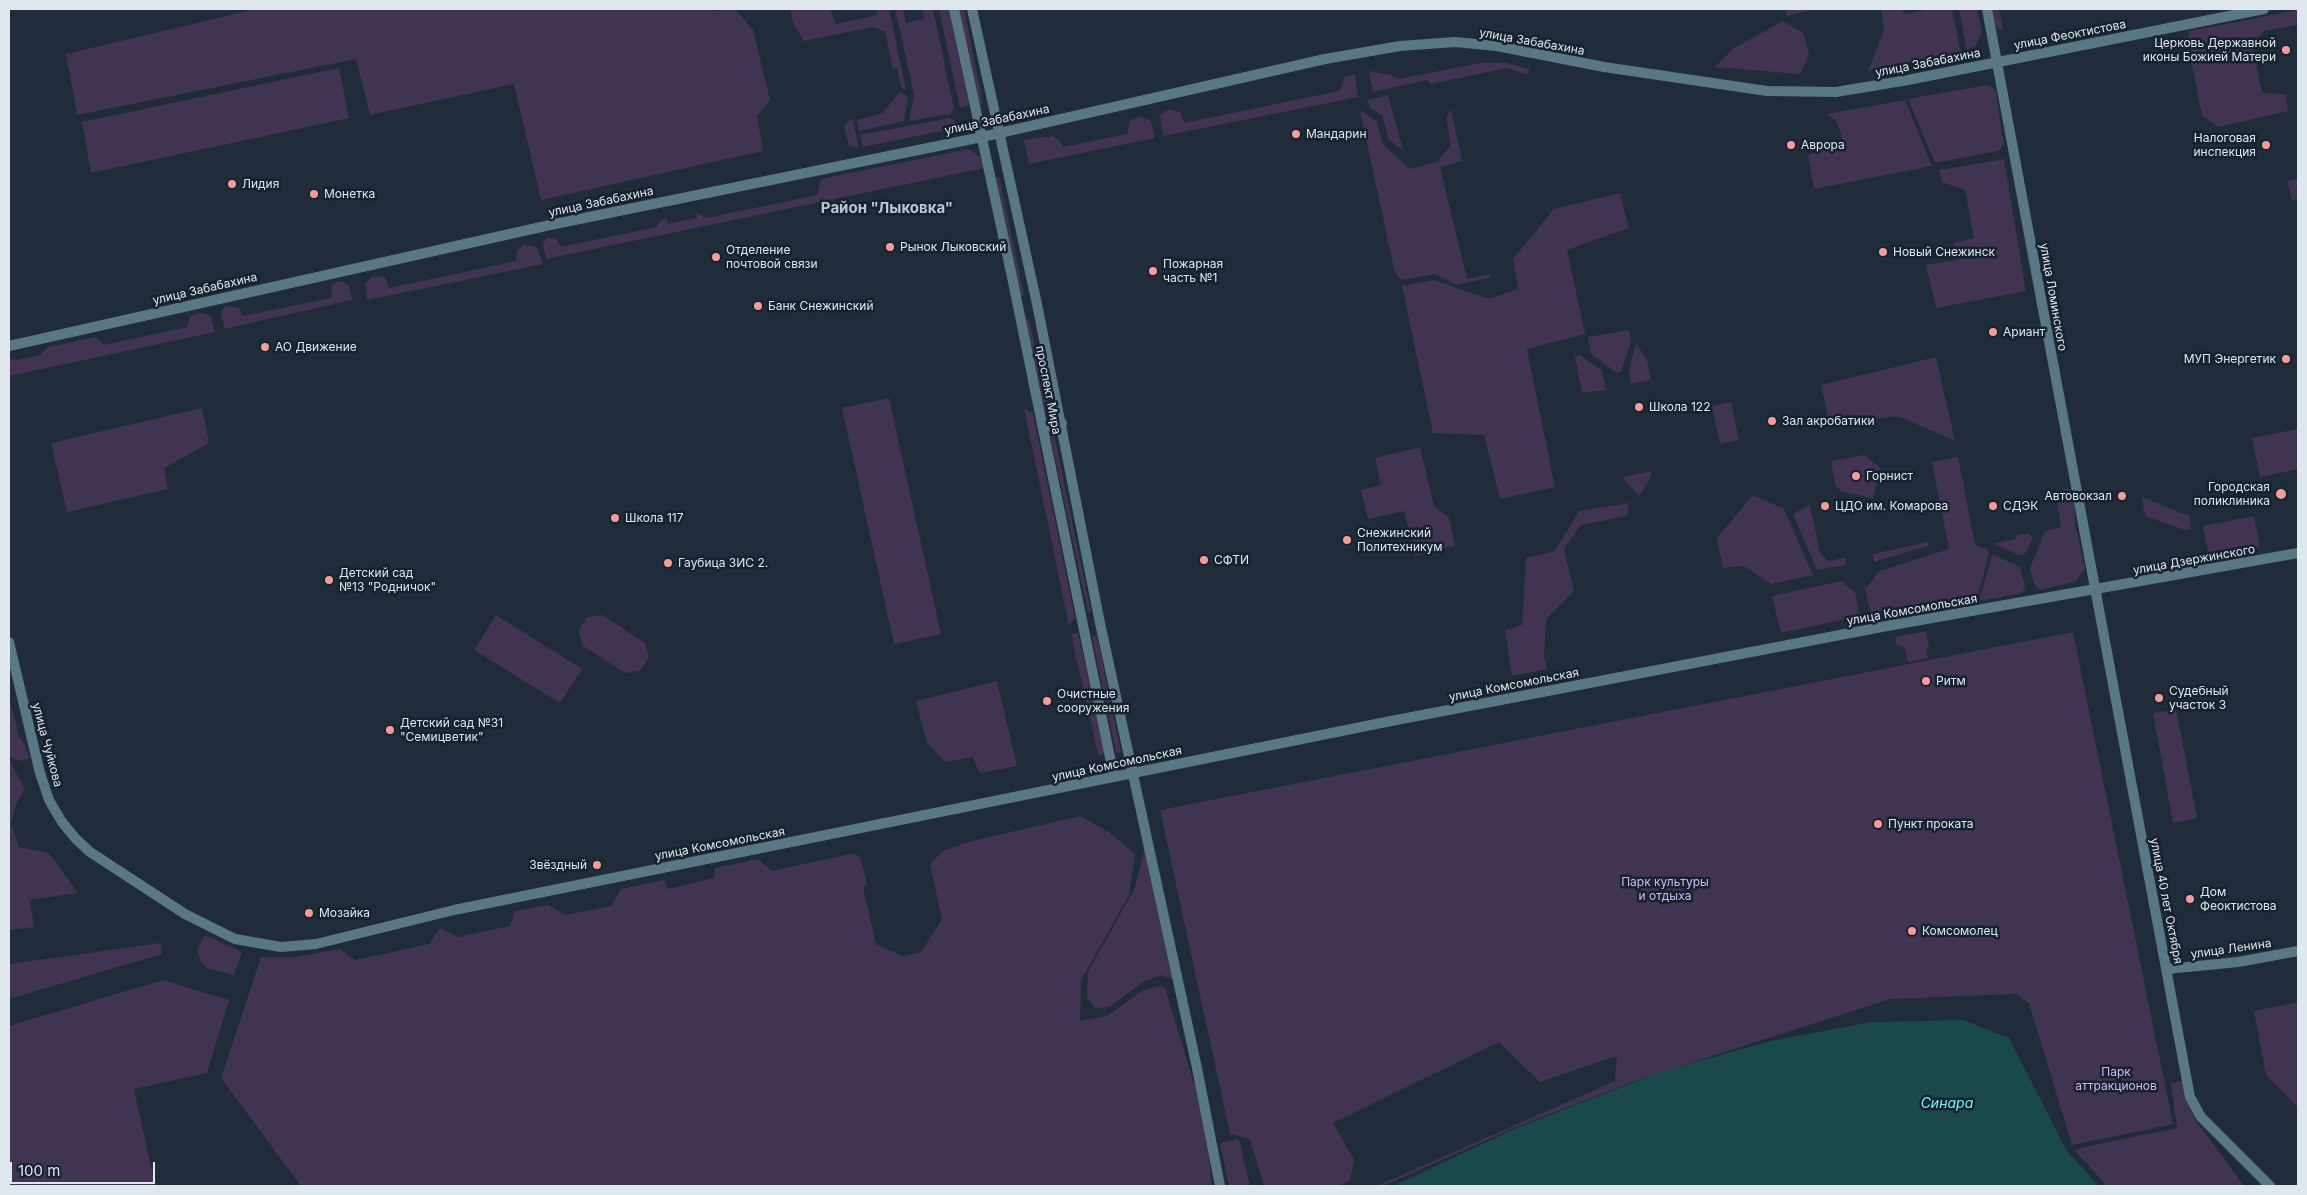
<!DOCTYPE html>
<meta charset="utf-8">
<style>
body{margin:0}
#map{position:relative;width:2307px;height:1195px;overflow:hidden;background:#202c39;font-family:Inter,sans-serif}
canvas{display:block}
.frame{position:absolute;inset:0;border:10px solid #dfe7ef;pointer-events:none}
.scale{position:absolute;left:10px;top:1162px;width:145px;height:22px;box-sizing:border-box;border:2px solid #dfe7ef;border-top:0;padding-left:6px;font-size:15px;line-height:18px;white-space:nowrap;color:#dfe7ef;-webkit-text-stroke:4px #16222e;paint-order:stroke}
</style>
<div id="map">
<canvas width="2307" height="1195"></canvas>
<div class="frame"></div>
<div class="scale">100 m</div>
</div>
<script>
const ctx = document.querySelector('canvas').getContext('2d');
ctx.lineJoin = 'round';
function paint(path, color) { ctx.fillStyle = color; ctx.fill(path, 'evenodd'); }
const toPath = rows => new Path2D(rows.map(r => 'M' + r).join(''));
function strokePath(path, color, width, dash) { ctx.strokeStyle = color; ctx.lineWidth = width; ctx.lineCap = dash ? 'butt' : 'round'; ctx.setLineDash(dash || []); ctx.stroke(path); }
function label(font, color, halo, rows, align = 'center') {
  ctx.font = font + ' Inter,sans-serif'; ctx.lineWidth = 5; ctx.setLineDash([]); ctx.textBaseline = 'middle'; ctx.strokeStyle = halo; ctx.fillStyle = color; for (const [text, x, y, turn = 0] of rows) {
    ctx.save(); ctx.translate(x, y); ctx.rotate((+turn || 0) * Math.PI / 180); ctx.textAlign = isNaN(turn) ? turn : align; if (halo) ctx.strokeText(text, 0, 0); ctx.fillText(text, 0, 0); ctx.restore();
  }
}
paint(toPath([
 [256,9,710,9,713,11,735,9,753,30,770,100,757,116,763,151,541,200,514,84,370,115,356,59,77,115,66,54],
 [790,9,830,9,836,24,877,15,876,9,889,9,906,90,901,87,897,68,893,69,885,32,873,27,804,41,793,23],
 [895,9,903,9,906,23,924,19,922,9,933,9,954,109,950,114,909,121,914,94],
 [939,9,949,9,969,105,960,108],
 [958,9,964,9,983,104,979,105],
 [1785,9,1813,9,1787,16],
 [1881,9,1901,9,1905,14,1931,9,1952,9,1961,53,1868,71,1884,30],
 [1959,9,1977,9,1982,32,1976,45,1967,51],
 [1991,9,1999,9,2003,29,2000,30,1995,25],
 [2298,10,2298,25,2263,31,2253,47,2262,93,2285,94,2288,111,2218,127,2202,115,2188,44,2189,31],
 [1783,21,1803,33,1809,55,1800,74,1715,67,1734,48],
 [1481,63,1507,63,1529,69,1528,75,1507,68,1431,84,1427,80,1373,92,1369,71,1391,75,1398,79],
 [339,68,349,118,91,173,82,122],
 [1355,74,1358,97,1163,136,1160,116,1163,112,1169,109,1180,112,1184,123,1339,91,1345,77],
 [1987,85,1994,88,1996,92,2004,146,1998,151,1935,163,1908,99],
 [900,91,908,96,904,121,859,131,857,120,883,113],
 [1388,95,1403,150,1389,140,1382,115,1370,108,1367,100],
 [1905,100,1932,166,1814,189,1808,155,1844,144,1837,122,1827,114],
 [1451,109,1462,161,1440,167,1467,279,1490,274,1491,277,1457,285,1435,274,1401,280,1395,273,1360,110,1377,122,1383,145,1410,169,1437,162,1451,145,1446,118],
 [1140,116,1151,121,1155,138,1029,164,1024,140,1053,136,1059,140,1063,147,1127,134,1130,121],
 [950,118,954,120,956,128,863,147,860,135],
 [853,120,859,148,849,146,844,126,848,121],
 [968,149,981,157,984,168,546,259,543,244,547,238,555,238,561,247,656,227,661,220,667,219,668,224,697,218,696,212,706,218,817,195,821,179],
 [2004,159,2026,291,1936,308,1926,265,1957,260,1954,243,1974,238,1965,190,1942,182,1939,170],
 [999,177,1024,295,1020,296,995,178],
 [2298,179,2298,199,2292,200,2287,181],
 [1620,193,1629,228,1567,250,1585,334,1527,349,1555,487,1500,499,1484,435,1433,433,1402,286,1434,280,1489,299,1518,289,1513,259,1554,209],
 [524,245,534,246,537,248,543,264,367,300,365,284,372,277,382,276,386,279,389,288,516,261,517,251],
 [342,281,349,286,352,300,224,329,221,312,224,307,231,306,239,308,243,316,331,298,332,284],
 [200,313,210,315,215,332,9,376,9,359,18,360,40,355,48,347,95,337,104,345,187,327,190,316],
 [1029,319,1049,409,1045,410,1025,320],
 [1629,330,1631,342,1621,372,1617,373,1591,354,1588,337],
 [1636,343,1647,360,1651,380,1631,384,1629,371],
 [1580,355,1602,371,1606,390,1582,393,1575,356],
 [1936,357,1955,441,1898,416,1830,425,1821,385],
 [889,398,941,634,894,644,842,408],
 [1731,402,1739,440,1720,444,1712,406],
 [202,408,209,443,164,468,168,489,67,512,51,443],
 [1024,409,1033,413,1075,618,1069,625],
 [2298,429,2298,469,2260,477,2252,438],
 [1054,434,1091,612,1088,613,1050,435],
 [1420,447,1434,506,1449,518,1455,546,1415,556,1404,511,1368,519,1361,490,1381,485,1375,458],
 [1864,455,1880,468,1873,498,1843,492,1836,487,1831,461],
 [1958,457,1975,545,1987,549,1989,554,1976,602,1873,623,1865,589,1880,571,1949,549,1932,462],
 [1650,471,1652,474,1641,494,1638,495,1624,479,1625,477],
 [2069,488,2074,498,2075,523,2085,569,2075,582,2040,590,2034,584,2030,568,2045,531,2061,527,2055,491],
 [1753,495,1784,509,1813,575,1771,584,1744,566,1723,568,1717,538],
 [2142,497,2189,516,2191,529,2185,530,2145,516],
 [1629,503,1627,516,1581,525,1564,549,1574,591,1546,619,1544,656,1547,669,1512,676,1505,630,1522,625,1526,558,1555,551,1579,511],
 [1810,505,1820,553,1828,561,1845,558,1846,565,1817,570,1793,514],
 [2254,516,2260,547,2209,557,2203,526],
 [2029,534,2033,538,2024,555,2019,555,1996,545,1995,543,2015,539,2018,535],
 [1928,542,1928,546,1874,562,1873,554],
 [1992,554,2020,567,2025,587,2022,593,1979,601],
 [1841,581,1855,592,1860,616,1781,633,1772,596],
 [496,615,582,669,560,703,474,650],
 [603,615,645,643,649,657,640,671,625,673,582,645,579,630,587,617],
 [1926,631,1929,648,1926,649,1928,658,1908,662,1905,647,1897,645,1895,637],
 [2073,632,2173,1124,2072,1145,2029,1003,2016,994,1890,999,1638,1080,1516,1127,1383,1186,1377,1186,1615,1081,1617,1056,1540,1082,1499,1042,1333,1123,1354,1160,1350,1180,1338,1186,1264,1186,1250,1139,1230,1134,1160,810],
 [1078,633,1105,754,1098,755,1071,634],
 [1097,636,1121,752,1116,753,1092,637],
 [997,681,1017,766,980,773,972,757,945,762,927,743,916,701],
 [9,696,19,737,24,743,30,758,24,761,12,759,9,753],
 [2176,709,2197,818,2173,823,2153,713],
 [9,760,25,789,16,804,11,824,19,847,49,853,78,893,30,900,34,927,9,930],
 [1080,816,1109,832,1135,854,1129,895,1081,980,1080,1021,1107,1016,1142,991,1158,986,1165,988,1197,1093,1208,1148,1212,1186,301,1186,221,1078,261,957,296,957,339,949,355,960,429,944,440,928,458,937,510,926,515,911,548,905,566,915,611,906,621,889,664,880,668,889,714,878,715,868,758,859,772,871,850,854,856,854,861,859,867,884,863,887,876,944,903,956,921,952,942,919,930,864,943,851,968,842],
 [1145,847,1177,981,1161,975,1145,981,1109,1007,1095,1008,1087,997,1088,972,1135,888],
 [205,935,242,952,234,975,207,968,201,962,197,950],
 [161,943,162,954,9,999,9,964],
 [163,980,229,1000,207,1073,134,1089,155,1186,9,1186,9,1026],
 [2298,1002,2298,1108,2266,1075,2254,1011],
 [2184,1081,2189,1106,2196,1121,2244,1186,2107,1186,2075,1151,2080,1148,2177,1128,2171,1083],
 [1238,1139,1240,1143,1250,1186,1229,1186,1220,1143]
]), '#403452');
paint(toPath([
 [1963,1020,2009,1038,2067,1151,2099,1186,1394,1186,1514,1129,1658,1073,1770,1041,1872,1022]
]), '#1a4949');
strokePath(toPath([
 [954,9,1012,277,1114,777],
 [972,9,1037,304,1100,623,1197,1068,1220,1186],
 [1987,9,2190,1097,2201,1117,2270,1186],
 [9,346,550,225,982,137,1325,59,1400,46,1455,42,1497,46,1604,67,1767,91,1836,92,1908,80,2264,9],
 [1043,428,1062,423],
 [9,642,40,773,49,800,62,822,76,839,90,852,185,914,235,939,281,947,316,944,454,910,1391,721,1887,626,2298,553],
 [2167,969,2238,962,2298,951]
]), '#5a7883', 10);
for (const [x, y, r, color] of [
 [2286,50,5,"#f59b99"],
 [1296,134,5,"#f59b99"],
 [1791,145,5,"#f59b99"],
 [2266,145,5,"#f59b99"],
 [232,184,5,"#f59b99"],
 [314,194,5,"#f59b99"],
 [890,247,5,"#f59b99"],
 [1883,252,5,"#f59b99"],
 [716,257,5,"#f59b99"],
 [1153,271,5,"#f59b99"],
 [758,306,5,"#f59b99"],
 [1993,332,5,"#f59b99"],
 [265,347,5,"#f59b99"],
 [2286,359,5,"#f59b99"],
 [1639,407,5,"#f59b99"],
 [1772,421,5,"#f59b99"],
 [1856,476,5,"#f59b99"],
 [2281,494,6,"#f59b99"],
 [2122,496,5,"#f59b99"],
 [1825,506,5,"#f59b99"],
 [1993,506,5,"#f59b99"],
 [615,518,5,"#f59b99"],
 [1347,540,5,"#f59b99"],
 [1204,560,5,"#f59b99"],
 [668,563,5,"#f59b99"],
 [329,580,5,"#f59b99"],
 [1926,681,5,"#f59b99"],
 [2159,698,5,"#f59b99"],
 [1047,701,5,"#f59b99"],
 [390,730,5,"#f59b99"],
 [1878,824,5,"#f59b99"],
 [597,865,5,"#f59b99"],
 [2190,899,5,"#f59b99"],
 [309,913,5,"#f59b99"],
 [1912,931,5,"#f59b99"]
]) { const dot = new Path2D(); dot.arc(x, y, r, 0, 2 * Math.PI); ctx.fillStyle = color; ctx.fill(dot); strokePath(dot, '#16222e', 2); }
label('12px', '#dfe7ef', '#16222e', [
 ["улица Феоктистова",2070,35,-11],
 ["улица Забабахина",1532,42,10],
 ["улица Забабахина",1928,63,-11],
 ["улица Забабахина",997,120,-12],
 ["улица Забабахина",601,202,-12],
 ["улица Забабахина",205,289,-13],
 ["улица Ломинского",2053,297,80],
 ["проспект Мира",1048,390,79],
 ["улица Дзержинского",2194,560,-10],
 ["улица Комсомольская",1912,610,-10],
 ["улица Комсомольская",1514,685,-11],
 ["улица Чуйкова",47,745,75],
 ["улица Комсомольская",1117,764,-12],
 ["улица Комсомольская",720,844,-11],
 ["улица 40 лет Октября",2166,901,79],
 ["улица Ленина",2231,949,-8]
]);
label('12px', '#dfe7ef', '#16222e', [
 ["Церковь Державной",2276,43,"right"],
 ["иконы Божией Матери",2276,57,"right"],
 ["Мандарин",1306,134],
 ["Налоговая",2256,138,"right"],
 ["инспекция",2256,152,"right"],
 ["Аврора",1801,145],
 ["Лидия",242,184],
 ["Монетка",324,194],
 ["Рынок Лыковский",900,247],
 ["Отделение",726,250],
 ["почтовой связи",726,264],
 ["Новый Снежинск",1893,252],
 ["Пожарная",1163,264],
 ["часть №1",1163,278],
 ["Банк Снежинский",768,306],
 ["Ариант",2003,332],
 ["АО Движение",275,347],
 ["МУП Энергетик",2276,359,"right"],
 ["Школа 122",1649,407],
 ["Зал акробатики",1782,421],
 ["Горнист",1866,476],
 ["Городская",2270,487,"right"],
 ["поликлиника",2270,501,"right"],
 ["Автовокзал",2112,496,"right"],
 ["ЦДО им. Комарова",1835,506],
 ["СДЭК",2003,506],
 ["Школа 117",625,518],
 ["Снежинский",1357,533],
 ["Политехникум",1357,547],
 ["СФТИ",1214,560],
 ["Гаубица ЗИС 2.",678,563],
 ["Детский сад",339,573],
 ["№13 \"Родничок\"",339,587],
 ["Ритм",1936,681],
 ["Судебный",2169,691],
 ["участок 3",2169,705],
 ["Очистные",1057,694],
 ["сооружения",1057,708],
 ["Детский сад №31",400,723],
 ["\"Семицветик\"",400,737],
 ["Пункт проката",1888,824],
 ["Звёздный",587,865,"right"],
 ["Дом",2200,892],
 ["Феоктистова",2200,906],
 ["Мозайка",319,913],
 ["Комсомолец",1922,931]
], 'left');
label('12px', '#d1b9f9', '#16222e', [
 ["Парк культуры",1665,882],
 ["и отдыха",1665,896],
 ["Парк",2116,1072],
 ["аттракционов",2116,1086]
]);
label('italic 14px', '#73f4f4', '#16222e', [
 ["Синара",1947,1104]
]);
label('bold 15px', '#b8c8d8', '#16222e', [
 ["Район \"Лыковка\"",887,208]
]);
</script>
